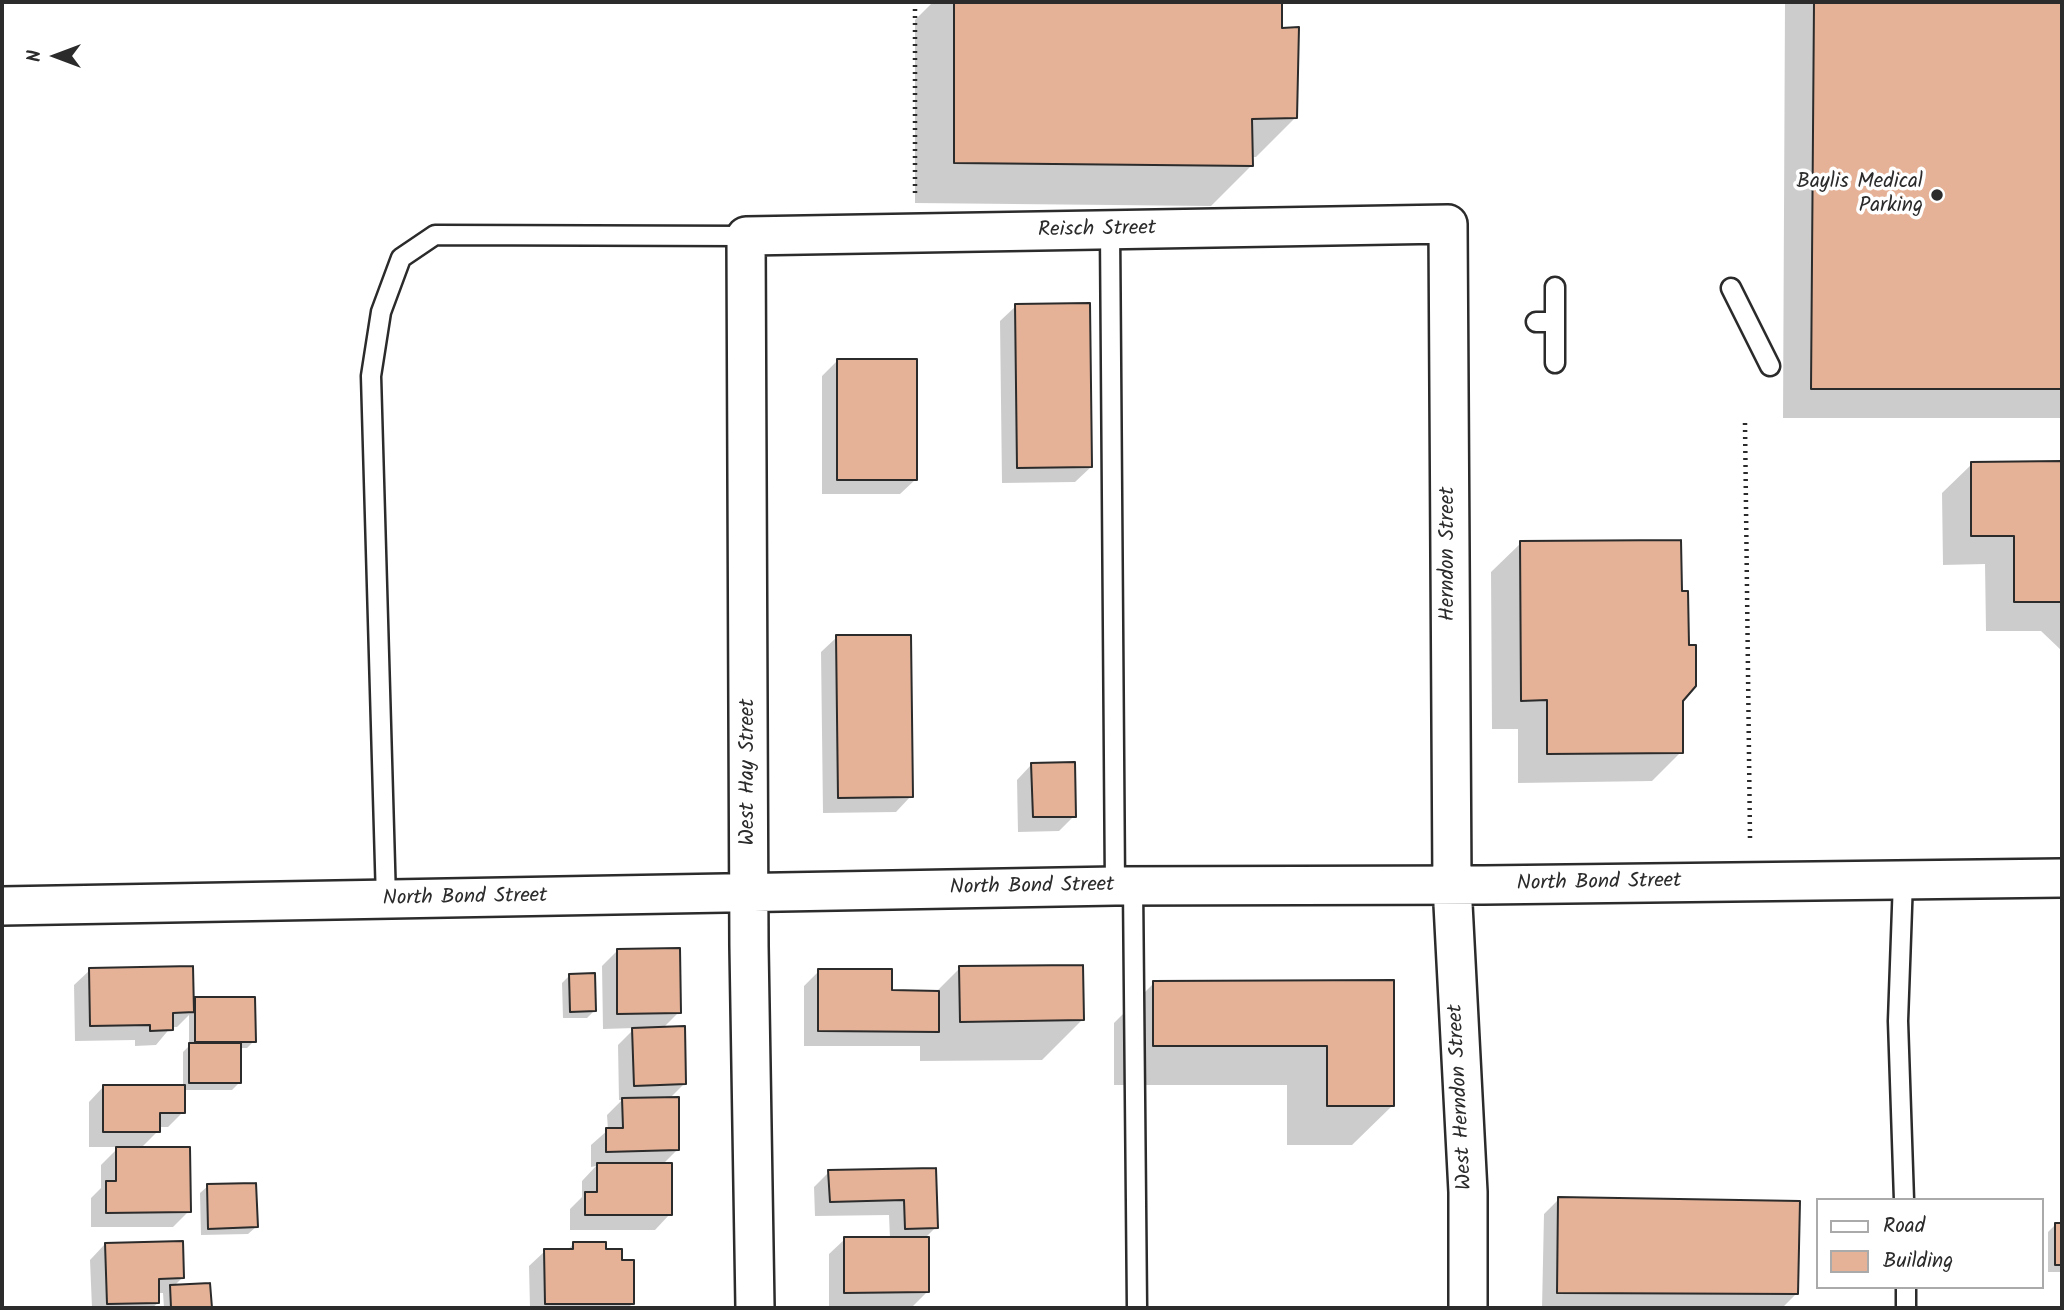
<!DOCTYPE html>
<style>
body{margin:0}
#map{position:relative;width:2064px;height:1310px;overflow:hidden;background:#fff;font-family:Kalam,sans-serif}
canvas{display:block}
.frame{position:absolute;inset:0;border:4px solid #2b2b2b;pointer-events:none}
.legend{position:absolute;left:1816px;top:1198px;width:228px;height:91px;box-sizing:border-box;background:#fff;border:2px solid #aaa;margin:0;padding:9px 12px;list-style:none;font-size:21px;color:#2b2b2b}
.legend li{display:flex;align-items:center;gap:14px;height:35px}
.legend b{width:35px;border:2px solid #aaa}
.north{position:absolute;left:21px;top:21px;width:70px;height:70px;-webkit-text-stroke:5px #fff;paint-order:stroke;rotate:270deg;font-size:19px;font-weight:700;line-height:28px;text-align:center;color:#2b2b2b}
.north::after{content:'';display:block;margin:auto;width:24px;height:32px;background:#2b2b2b;clip-path:polygon(50% 0,100% 100%,50% 72%,0 100%)}
</style>
<div id="map">
<canvas width="2064" height="1310"></canvas>
<div class="frame"></div>
<ul class="legend">
<li><b style="height:9px;background:#fff"></b>Road</li>
<li><b style="height:19px;background:#e5b297"></b>Building</li>
</ul>
<div class="north">N</div>
</div>
<script>
const ctx = document.querySelector('canvas').getContext('2d');
ctx.lineJoin = 'round';
function paint(path, color) { ctx.fillStyle = color; ctx.fill(path, 'evenodd'); }
const toPath = rows => new Path2D(rows.map(r => 'M' + r).join(''));
function strokePath(path, color, width, dash) { ctx.strokeStyle = color; ctx.lineWidth = width; ctx.lineCap = dash ? 'butt' : 'round'; ctx.setLineDash(dash || []); ctx.stroke(path); }
function label(font, color, halo, rows, align = 'center') {
  ctx.font = font + ' Kalam,sans-serif'; ctx.lineWidth = 7; ctx.setLineDash([]); ctx.textBaseline = 'middle'; ctx.strokeStyle = halo; ctx.fillStyle = color; for (const [text, x, y, turn = 0] of rows) {
    ctx.save(); ctx.translate(x, y); ctx.rotate((+turn || 0) * Math.PI / 180); ctx.textAlign = isNaN(turn) ? turn : align; if (halo) ctx.strokeText(text, 0, 0); ctx.fillText(text, 0, 0); ctx.restore();
  }
}
paint(toPath([
 [933,2,1280,2,1280,30,1296,117,1256,157,1251,157,1251,166,1211,206,915,203,915,20],
 [1785,2,2062,2,2062,418,1783,418],
 [1016,306,1091,467,1075,482,1002,483,1000,321],
 [837,361,916,479,900,494,822,494,822,376],
 [2062,463,2062,651,2041,631,1986,631,1985,564,1943,565,1942,493,1972,464],
 [1521,543,1681,701,1681,752,1652,781,1518,783,1518,729,1492,729,1491,572],
 [837,637,911,796,896,812,823,813,821,652],
 [1032,764,1074,816,1059,831,1018,832,1017,780],
 [618,950,679,1012,662,1029,685,1083,669,1099,677,1150,662,1165,670,1214,655,1230,570,1230,570,1209,582,1197,582,1181,596,1166,591,1167,591,1145,608,1130,607,1115,622,1100,619,1100,618,1045,635,1028,603,1029,602,966],
 [960,968,1082,1020,1042,1060,920,1061,920,1046,804,1046,804,986,819,971,890,992,935,993],
 [90,970,192,1003,196,999,254,1041,247,1048,240,1048,240,1082,232,1090,183,1090,183,1112,168,1127,158,1127,158,1131,140,1149,189,1211,173,1227,91,1227,91,1198,101,1188,101,1165,119,1147,89,1147,89,1102,104,1086,183,1087,183,1052,189,1046,189,1015,177,1027,171,1027,156,1045,135,1046,135,1040,75,1041,74,985],
 [569,976,594,1011,587,1018,563,1018,562,983],
 [1392,982,1392,1106,1352,1145,1287,1145,1287,1085,1114,1085,1114,1023,1154,983],
 [935,1170,936,1227,924,1239,927,1292,912,1307,829,1308,829,1254,845,1239,890,1239,889,1215,815,1216,814,1187,829,1172],
 [208,1186,256,1227,248,1234,201,1235,200,1193],
 [1559,1199,1797,1293,1782,1308,1542,1308,1544,1214],
 [2055,1225,2062,1225,2062,1272,2048,1272,2048,1232],
 [105,1244,182,1278,173,1287,208,1285,210,1308,164,1308,163,1293,157,1293,158,1303,152,1308,92,1308,90,1260],
 [573,1244,604,1251,620,1262,633,1303,628,1308,530,1308,529,1266,545,1251,567,1251]
]), '#0003');
const building = toPath([
 [954,2,1282,2,1282,28,1299,27,1297,118,1252,119,1253,166,954,163,954,2],
 [1814,2,2062,2,2062,389,1811,389,1814,2],
 [1090,303,1092,467,1017,468,1015,304,1090,303],
 [837,359,917,359,917,480,837,480,837,359],
 [2062,461,2062,602,2014,602,2014,536,1971,536,1971,462,2062,461],
 [1681,540,1682,591,1688,591,1689,645,1696,645,1696,686,1683,701,1683,753,1547,754,1547,700,1521,701,1520,541,1681,540],
 [836,635,911,635,913,797,838,798,836,635],
 [1075,762,1076,817,1033,817,1031,763,1075,762],
 [680,948,681,1013,617,1014,617,949,680,948],
 [1083,965,1084,1020,960,1022,959,966,1083,965],
 [193,966,194,1012,173,1013,173,1030,150,1031,150,1025,90,1026,89,968,193,966],
 [818,969,892,969,892,990,939,991,939,1032,818,1031,818,969],
 [595,973,596,1011,570,1012,569,974,595,973],
 [1394,980,1394,1106,1327,1106,1327,1046,1153,1046,1153,981,1394,980],
 [195,997,255,997,256,1042,195,1042,195,997],
 [685,1026,686,1084,634,1086,632,1028,685,1026],
 [189,1043,241,1043,241,1083,189,1083,189,1043],
 [103,1085,185,1085,185,1113,160,1113,160,1132,103,1132,103,1085],
 [679,1097,679,1150,606,1152,606,1128,623,1128,622,1098,679,1097],
 [116,1147,190,1147,191,1212,106,1213,106,1181,116,1181,116,1147],
 [597,1163,672,1163,672,1215,585,1215,585,1192,597,1192,597,1163],
 [936,1168,938,1228,905,1229,904,1200,830,1202,828,1170,936,1168],
 [256,1183,258,1227,208,1229,207,1184,256,1183],
 [1558,1197,1800,1201,1798,1294,1557,1293,1558,1197],
 [2055,1223,2062,1223,2062,1265,2055,1265,2055,1223],
 [844,1237,929,1237,929,1292,844,1293,844,1237],
 [183,1241,184,1278,159,1279,159,1303,107,1304,105,1243,183,1241],
 [573,1242,606,1242,606,1249,622,1249,622,1260,634,1260,634,1304,545,1304,544,1249,573,1249,573,1242],
 [210,1283,212,1308,171,1308,170,1285,210,1283]
]);
paint(building, '#e5b297');
strokePath(building, '#2b2b2b', 2);
const service = toPath([
 [1110,231,1115,886],
 [1555,287,1555,363],
 [1731,288,1770,366],
 [1536,322,1555,322],
 [1903,880,1898,1021,1904,1200],
 [1133,886,1137,1308],
 [386,900,371,376,381,312,401,258,435,235,746,236],
 [1906,1287,1906,1308]
]);
const minor = toPath([
 [2,906,1115,886,1484,885,2062,878],
 [755,1308,749,946,746,236,1448,224,1452,885,1468,1192,1468,1308]
]);
strokePath(service, '#2b2b2b', 23);
strokePath(minor, '#2b2b2b', 42);
strokePath(toPath([
 [915,2,915,194],
 [1745,423,1750,838]
]), '#2b2b2b', 4.5, [2, 5]);
strokePath(service, '#fff', 18);
strokePath(minor, '#fff', 37);
for (const [x, y, r, color] of [
 [1937,195,7,"#2b2b2b"]
]) { const dot = new Path2D(); dot.arc(x, y, r, 0, 2 * Math.PI); ctx.fillStyle = color; ctx.fill(dot); strokePath(dot, '#fff', 2.5); }
label('21px', '#2b2b2b', '#fff', [
 ["Baylis Medical",1923,183],
 ["Parking",1923,207]
], 'right');
label('21px', '#2b2b2b', '#fff', [
 ["Reisch Street",1097,231,-1],
 ["Herndon Street",1449,554,-90],
 ["West Hay Street",749,772,-90],
 ["North Bond Street",1599,884,-1],
 ["North Bond Street",1032,888,-1],
 ["North Bond Street",465,899,-1],
 ["West Herndon Street",1462,1097,-93]
]);
</script>
